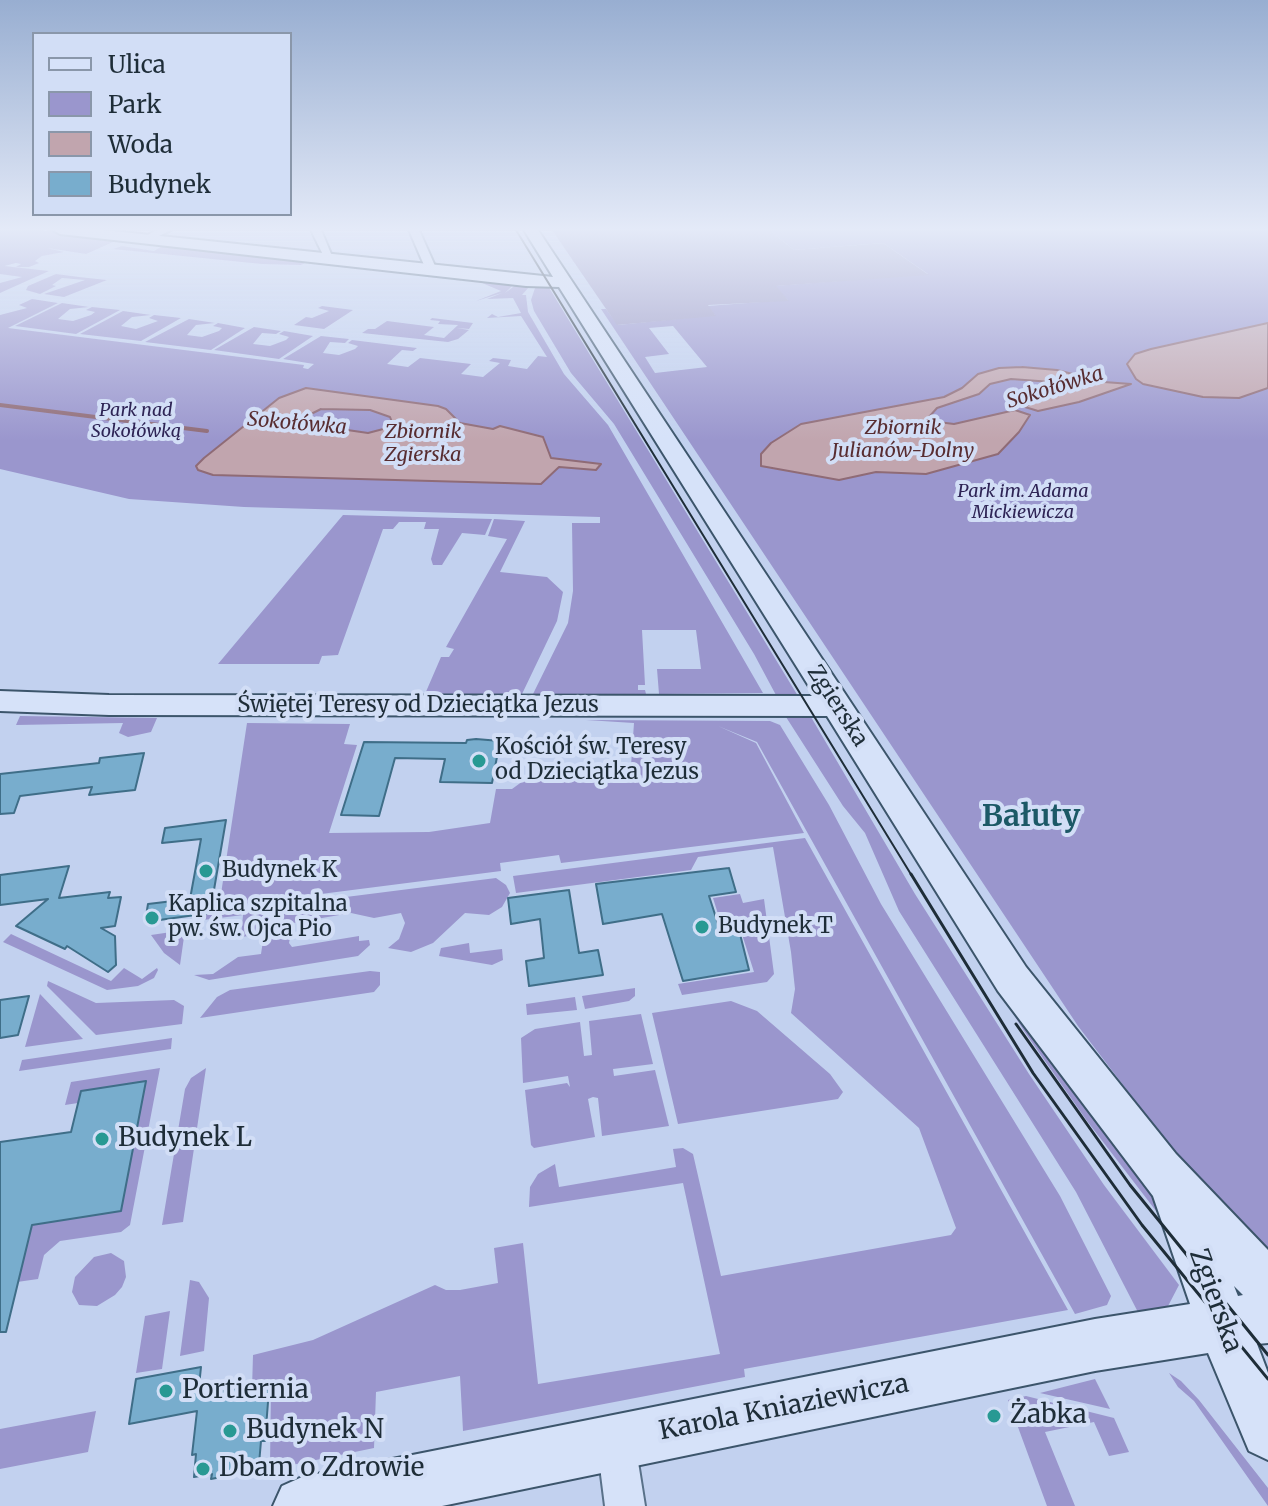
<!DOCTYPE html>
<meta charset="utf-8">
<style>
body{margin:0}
#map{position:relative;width:1268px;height:1506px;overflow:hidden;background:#c2d1ef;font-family:Merriweather,serif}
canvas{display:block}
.legend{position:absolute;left:32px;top:32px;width:260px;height:184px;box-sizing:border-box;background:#d2def6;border:2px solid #8a97aa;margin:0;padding:10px 14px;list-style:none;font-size:24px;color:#1e2d38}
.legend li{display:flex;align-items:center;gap:16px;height:40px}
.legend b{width:40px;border:2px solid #8a97aa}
</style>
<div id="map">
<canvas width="1268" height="1506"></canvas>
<ul class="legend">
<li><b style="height:10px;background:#d6e2f9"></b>Ulica</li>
<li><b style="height:22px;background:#9a96cd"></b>Park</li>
<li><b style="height:22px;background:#c1a5ae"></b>Woda</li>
<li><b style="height:22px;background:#78adcd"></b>Budynek</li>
</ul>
</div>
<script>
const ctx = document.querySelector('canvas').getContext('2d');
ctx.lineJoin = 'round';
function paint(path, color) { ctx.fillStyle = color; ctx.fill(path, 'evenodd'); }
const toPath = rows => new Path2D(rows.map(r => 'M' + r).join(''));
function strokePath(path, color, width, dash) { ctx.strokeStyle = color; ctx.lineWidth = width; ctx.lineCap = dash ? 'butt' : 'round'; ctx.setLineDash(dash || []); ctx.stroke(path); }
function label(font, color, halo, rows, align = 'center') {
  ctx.font = font + ' Merriweather,serif'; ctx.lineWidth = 8; ctx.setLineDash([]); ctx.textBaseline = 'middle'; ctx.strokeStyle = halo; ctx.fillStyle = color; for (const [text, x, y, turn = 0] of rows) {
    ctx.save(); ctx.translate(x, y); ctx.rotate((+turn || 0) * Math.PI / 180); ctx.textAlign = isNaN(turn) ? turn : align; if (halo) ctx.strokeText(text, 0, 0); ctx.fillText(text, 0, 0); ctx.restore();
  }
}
paint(toPath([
 [0,230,41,230,120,239,86,254,47,248,64,252,42,256,35,261,39,263,29,267,16,267,21,264,16,263,4,266,49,271,0,293,0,283,22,277,0,274],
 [769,230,1268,230,1268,1250,1181,1161,1078,1026,601,309,606,309,618,325,715,315,707,306,788,300,774,286,928,274,883,243,794,250],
 [673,326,707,367,655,373,645,357,669,354,649,328],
 [164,245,309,261,301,265,262,264,113,249,122,246,154,251],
 [56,274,79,277,107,280,64,297,44,294,85,280,62,278,52,285,56,286,40,294,26,290,28,286],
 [475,280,514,284,505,293,517,284,529,287,522,295,526,295,528,312,564,374,608,425,763,693,659,694,657,669,701,669,696,630,642,630,645,685,638,685,638,690,645,690,646,694,533,694,568,623,573,591,572,523,600,523,600,517,244,507,129,499,0,469,0,315,27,308,19,305,32,299,58,303,8,328,304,365,303,368,308,369,314,364,283,359,321,336,349,339,345,343,330,342,323,353,339,355,355,349,358,346,348,343,352,340,417,348,413,351,402,350,387,364,408,367,420,358,471,364,461,374,483,377,500,363,489,361,493,358,511,360,508,366,527,369,538,356,547,357,521,316,487,318,492,314,498,317,521,313,513,298,487,299,502,293,476,301,501,291],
 [536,285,548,286,798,696,777,697,754,654,614,424,571,373,534,311,531,300],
 [62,303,89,307,70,309,58,319,73,321,91,315,95,312,86,310,92,307,120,310,76,334,15,326],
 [322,306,353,310,324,329,294,325,306,317,312,318,329,311,318,308],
 [123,311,151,315,132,317,121,326,136,329,158,321,149,318,154,315,181,318,141,341,80,334],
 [432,318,473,323,469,329,457,328,469,330,458,339,448,342,362,333,368,329,375,329,387,321,434,327,424,335,444,338,458,325,438,324,440,321,430,320],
 [189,319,215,323,196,325,187,335,202,337,219,331,222,328,213,326,218,323,245,328,211,350,145,342],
 [254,327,281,331,276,334,262,333,253,344,270,346,286,340,289,337,279,334,284,331,313,336,279,359,214,350],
 [343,515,492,519,485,535,462,533,442,565,433,565,431,559,439,529,424,529,426,522,399,522,393,529,383,529,338,655,322,656,319,664,218,664],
 [494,519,525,521,500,572,547,577,563,592,557,621,522,694,425,694,441,657,449,657,454,649,446,647,507,539,488,536],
 [20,716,157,718,151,732,128,737,119,733,123,723,16,725],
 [786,717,811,717,915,894,1029,1074,1104,1185,1179,1285,1167,1308,1141,1318,1076,1192,899,911,865,833,843,806],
 [586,720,770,721,780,725,829,805,881,904,1060,1196,1111,1296,1107,1305,1075,1314,757,742,718,726,756,743,804,833,561,863,559,855,500,863,501,871,219,907,247,723,350,724,344,744,357,745,329,833,429,832,490,823,496,789,512,789,523,781,630,780,634,723],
 [831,722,1146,1177,1176,1237,1087,1121,1024,1031],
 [805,838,1068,1310,744,1369,745,1377,463,1431,460,1376,376,1392,374,1448,287,1466,270,1465,271,1386,252,1389,253,1355,313,1340,435,1285,446,1290,460,1290,498,1283,494,1248,523,1243,538,1384,720,1354,683,1183,529,1207,530,1187,538,1174,555,1164,559,1187,676,1167,673,1149,683,1148,693,1154,721,1276,951,1235,956,1228,919,1128,791,1013,795,989,791,952,773,847,698,857,691,870,516,893,513,876],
 [496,878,506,885,510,893,502,907,489,915,465,913,433,943,411,952,388,948,399,939,405,923,401,913,374,918,351,913,293,923,289,943,292,947,359,936,359,941,369,940,370,945,358,956,209,980,194,975,213,974,238,957,261,954,264,934,241,937,243,915,195,921,196,916],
 [740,894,743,903,764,899,774,974,767,982,682,995,678,984,754,972,740,928,723,930,713,898],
 [185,930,180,965,164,953,151,935],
 [11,934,111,981,124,968,142,979,157,968,158,970,154,978,138,986,107,990,3,942],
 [469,943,470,953,502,949,503,960,492,965,439,956,441,948],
 [370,971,380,972,380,985,374,992,200,1018,217,997,230,990],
 [48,981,96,1003,174,1000,184,1006,182,1024,96,1035,47,986],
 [635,988,635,996,629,1001,585,1009,582,996],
 [40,994,83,1039,25,1047],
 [575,997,577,1010,527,1015,526,1004],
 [731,1001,757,1011,830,1074,843,1092,838,1099,678,1124,652,1013],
 [641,1014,653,1064,613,1069,614,1076,655,1070,669,1126,602,1136,598,1098,593,1097,588,1099,595,1137,534,1148,531,1145,525,1090,567,1083,570,1087,568,1076,523,1083,521,1038,535,1029,580,1022,584,1056,592,1055,589,1021],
 [172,1038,171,1049,19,1071,22,1060],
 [160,1068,130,1225,121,1232,60,1241,44,1255,38,1279,17,1282,35,1216,49,1222,121,1210,146,1082,81,1091,78,1103,65,1105,71,1082],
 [206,1068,183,1222,162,1225,185,1089,191,1078],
 [111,1253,124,1261,126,1277,122,1287,115,1295,97,1306,79,1305,72,1292,75,1277,94,1257],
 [190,1280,199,1282,209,1298,204,1351,180,1356],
 [170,1311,162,1369,136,1373,145,1316],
 [1169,1373,1181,1381,1199,1400,1268,1488,1268,1506,1194,1401,1178,1387],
 [1095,1379,1110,1409,1040,1393],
 [1026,1396,1114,1418,1129,1452,1109,1456,1094,1422,1045,1432,1075,1506,1047,1506,1008,1400],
 [96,1411,88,1452,0,1469,0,1429]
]), '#9a96cd');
paint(toPath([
 [552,230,769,230,794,250,883,243,929,275,776,286,789,301,708,305,716,316,617,325]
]), '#9995c1');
const water = toPath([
 [1268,323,1268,388,1239,398,1203,397,1143,384,1136,379,1127,364,1135,354,1151,349,1268,323],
 [1022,367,1057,370,1104,382,1131,384,1079,402,1038,411,1025,407,1053,390,1055,386,1052,382,1011,379,990,384,979,394,937,408,929,417,938,422,954,424,1015,410,1030,415,1019,432,998,454,926,474,876,472,839,480,761,466,761,454,771,443,801,424,944,397,962,388,978,374,999,368,1022,367],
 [306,388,438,406,446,409,460,423,493,429,500,426,543,437,551,458,601,464,596,470,559,467,541,484,213,475,198,470,196,466,204,458,279,398,306,388],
 [321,409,370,410,390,417,392,422,387,428,368,433,306,424,305,417,321,409]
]);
paint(water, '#c1a5ae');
strokePath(water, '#8f6b76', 2);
strokePath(toPath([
 [0,405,207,431]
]), '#8f6b76', 4);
const building = toPath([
 [476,739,500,741,492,783,440,782,445,759,395,758,379,816,341,815,364,742,466,743,467,740,476,739],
 [144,753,135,790,89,795,92,787,20,796,14,813,0,814,0,774,99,763,100,758,144,753],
 [226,820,210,913,145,922,148,904,190,899,201,839,162,843,165,828,226,820],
 [69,866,59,898,110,892,108,898,121,897,115,926,101,928,115,936,116,965,108,972,67,946,65,949,16,926,48,899,0,905,0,875,69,866],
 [729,868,736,892,709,896,721,933,739,930,749,970,683,981,662,914,603,924,596,884,729,868],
 [569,890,579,953,598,950,603,975,529,986,526,961,544,958,540,919,511,924,508,898,569,890],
 [29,996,18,1035,0,1038,0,1000,29,996],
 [146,1081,121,1211,32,1225,6,1332,0,1332,0,1142,71,1132,81,1091,146,1081],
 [201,1367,198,1396,244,1387,243,1394,269,1389,265,1441,261,1441,259,1464,241,1468,241,1473,211,1479,212,1474,194,1477,196,1454,192,1455,197,1411,129,1424,136,1379,201,1367]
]);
paint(building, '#78adcd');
strokePath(building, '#3f6e88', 2);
const street = toPath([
 [157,230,171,230,149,241,140,239,157,230],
 [311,230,321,230,334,261,326,261,311,230],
 [409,230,419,230,435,266,429,272,420,270,424,265,409,230],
 [616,1424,629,1430,635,1443,645,1506,605,1506,597,1443,603,1430,616,1424]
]);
const secondary = toPath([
 [53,230,103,230,553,277,524,230,538,230,1026,967,1176,1154,1268,1250,1268,1343,1257,1344,1268,1373,1268,1460,1249,1451,1208,1353,1095,1371,442,1506,273,1506,282,1486,302,1477,1095,1319,1190,1304,1153,1196,998,991,827,716,109,715,0,711,0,691,109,695,815,696,559,287,526,286,60,234,53,230],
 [1234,1286,1243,1295,1238,1296,1234,1286]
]);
strokePath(street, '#597189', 4);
strokePath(secondary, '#3c556b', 4);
paint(street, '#d6e2f9');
paint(secondary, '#d6e2f9');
strokePath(toPath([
 [516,230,912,876]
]), '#1e2d38', 2);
strokePath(toPath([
 [911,874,1033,1073,1142,1225,1268,1379],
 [1016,1024,1130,1185,1268,1355]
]), '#1e2d38', 3);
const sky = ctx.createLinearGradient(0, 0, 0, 441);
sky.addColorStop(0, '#98aed1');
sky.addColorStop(0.52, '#e4eaf8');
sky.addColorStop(1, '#e4eaf800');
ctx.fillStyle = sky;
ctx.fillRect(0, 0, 1268, 441);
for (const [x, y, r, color] of [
 [479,761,8,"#289993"],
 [206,871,8,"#289993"],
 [152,918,8,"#289993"],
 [702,927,8,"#289993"],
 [102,1139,8,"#289993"],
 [166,1391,8,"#289993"],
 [994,1416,8,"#289993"],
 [230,1431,8,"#289993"],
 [203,1469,8,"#289993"]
]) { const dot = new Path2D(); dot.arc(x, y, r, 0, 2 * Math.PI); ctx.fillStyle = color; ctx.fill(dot); strokePath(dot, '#d2def6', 3); }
label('italic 18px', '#2e2455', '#d2def6', [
 ["Park nad",136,411],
 ["Sokołówką",136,432],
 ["Park im. Adama",1023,492],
 ["Mickiewicza",1023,513]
]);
label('italic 20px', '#582d31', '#d2def6', [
 ["Sokołówka",1055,388,-17],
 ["Sokołówka",297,424,5],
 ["Zbiornik",903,428],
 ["Julianów-Dolny",903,451],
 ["Zbiornik",423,432],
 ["Zgierska",423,455]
]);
label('22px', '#1e2d38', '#d2def6', [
 ["Świętej Teresy od Dzieciątka Jezus",418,706],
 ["Zgierska",837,706,57]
]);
label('22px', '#1e2d38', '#d2def6', [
 ["Kościół św. Teresy",495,748],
 ["od Dzieciątka Jezus",495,773],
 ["Budynek K",222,871],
 ["Kaplica szpitalna",168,905],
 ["pw. św. Ojca Pio",168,930],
 ["Budynek T",718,927]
], 'left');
label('26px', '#1e2d38', '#d2def6', [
 ["Budynek L",118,1139],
 ["Portiernia",182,1391],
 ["Żabka",1010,1416],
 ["Budynek N",246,1431],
 ["Dbam o Zdrowie",219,1469]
], 'left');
label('26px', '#1e2d38', '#d2def6', [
 ["Zgierska",1215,1301,70],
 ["Karola Kniaziewicza",784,1408,-11]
]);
label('bold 30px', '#1c5966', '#d2def6', [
 ["Bałuty",1031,818]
]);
</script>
